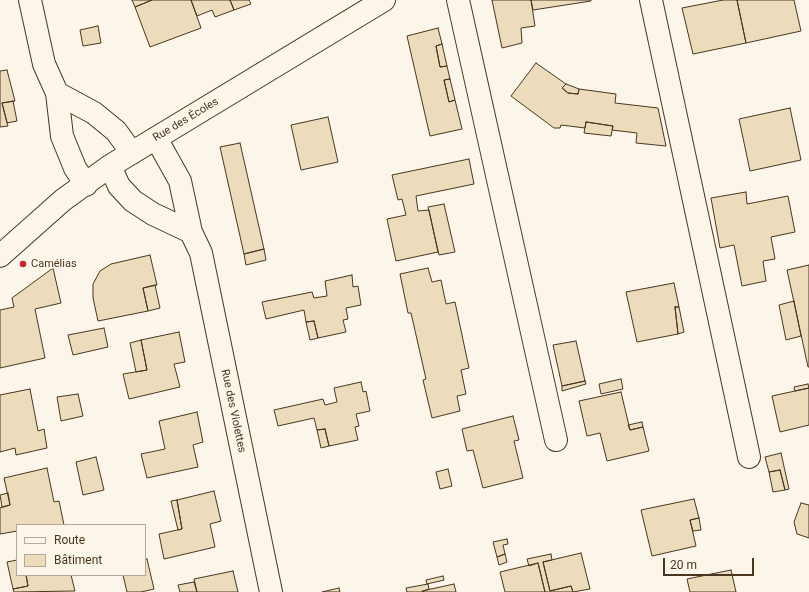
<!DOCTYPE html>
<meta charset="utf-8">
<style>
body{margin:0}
#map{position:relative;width:809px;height:592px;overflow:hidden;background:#fbf6e9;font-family:Roboto,sans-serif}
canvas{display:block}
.legend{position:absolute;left:16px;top:524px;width:130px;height:52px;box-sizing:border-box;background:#fbf6e9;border:1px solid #b4a999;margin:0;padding:5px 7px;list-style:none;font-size:12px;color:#4a3520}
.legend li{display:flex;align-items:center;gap:8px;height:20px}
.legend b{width:20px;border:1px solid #b4a999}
.scale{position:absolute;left:663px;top:558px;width:91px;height:18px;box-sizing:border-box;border:2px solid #4a3520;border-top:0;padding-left:5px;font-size:12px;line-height:14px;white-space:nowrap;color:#4a3520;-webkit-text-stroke:3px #fbf6e9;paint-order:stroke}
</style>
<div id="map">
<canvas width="809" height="592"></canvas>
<ul class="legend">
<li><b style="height:5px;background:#fbf6e9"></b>Route</li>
<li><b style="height:11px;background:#ecdcbc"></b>Bâtiment</li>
</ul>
<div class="scale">20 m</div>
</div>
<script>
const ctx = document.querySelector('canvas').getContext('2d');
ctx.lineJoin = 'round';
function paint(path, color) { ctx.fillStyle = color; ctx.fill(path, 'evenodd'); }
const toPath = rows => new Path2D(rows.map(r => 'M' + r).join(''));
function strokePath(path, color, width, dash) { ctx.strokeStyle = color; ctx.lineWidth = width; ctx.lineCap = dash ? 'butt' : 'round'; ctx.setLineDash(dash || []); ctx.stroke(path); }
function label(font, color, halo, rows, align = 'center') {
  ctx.font = font + ' Roboto,sans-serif'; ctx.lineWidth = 3; ctx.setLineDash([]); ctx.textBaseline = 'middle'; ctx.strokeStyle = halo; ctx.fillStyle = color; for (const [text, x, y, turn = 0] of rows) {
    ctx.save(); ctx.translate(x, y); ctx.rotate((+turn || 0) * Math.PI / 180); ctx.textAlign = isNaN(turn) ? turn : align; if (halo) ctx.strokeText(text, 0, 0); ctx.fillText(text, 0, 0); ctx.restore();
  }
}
const building = toPath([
 [132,0,152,0,135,7,132,0],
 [152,0,191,0,201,28,150,47,135,7,152,0],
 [191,0,230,0,234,10,215,17,212,10,197,16,191,0],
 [230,0,249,0,251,4,234,10,230,0],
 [492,0,531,0,535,26,521,28,522,43,502,48,492,0],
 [531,0,591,0,591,1,533,10,531,0],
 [723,0,737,0,746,43,693,54,682,8,723,0],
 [737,0,794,0,801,31,746,43,737,0],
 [98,26,101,43,83,46,80,30,98,26],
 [438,28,442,44,436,46,440,67,447,66,450,79,444,80,449,102,455,100,462,129,430,136,407,36,438,28],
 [442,44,447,66,440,67,436,46,442,44],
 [536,63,566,84,562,88,568,93,578,94,579,89,616,94,615,103,658,108,666,146,636,143,637,133,612,130,613,126,586,122,585,128,561,125,560,128,554,128,511,96,536,63],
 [7,70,15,101,2,103,8,126,0,127,0,71,7,70],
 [450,79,455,100,449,102,444,80,450,79],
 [566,84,579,89,578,94,568,93,562,88,566,84],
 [13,101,17,121,7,123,2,103,13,101],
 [790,108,801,160,750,171,739,119,790,108],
 [328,117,338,162,301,170,291,125,328,117],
 [586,122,613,126,611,136,584,133,586,122],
 [240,143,264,249,244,254,220,147,240,143],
 [469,159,474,184,416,196,418,211,429,210,438,252,396,261,387,219,406,215,402,199,398,200,392,175,469,159],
 [746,192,747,204,788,196,795,232,771,237,775,259,763,261,766,281,742,286,734,245,720,248,711,198,746,192],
 [444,204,455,252,439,255,428,207,444,204],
 [264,249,266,260,246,265,244,254,264,249],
 [150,255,157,285,143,288,148,311,98,321,93,298,93,284,100,271,111,264,150,255],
 [809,265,809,367,808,367,787,270,809,265],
 [53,268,61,303,35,309,45,358,0,368,0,310,14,307,12,298,53,268],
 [428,268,432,282,441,280,446,304,455,302,469,368,461,370,466,394,457,396,460,411,432,418,423,380,426,379,411,313,408,313,400,274,428,268],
 [352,275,353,287,358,286,361,305,346,308,348,319,343,320,346,332,318,338,314,321,306,322,304,310,266,319,262,302,312,292,314,298,327,296,325,281,352,275],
 [674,283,679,307,675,307,678,334,637,342,626,292,674,283],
 [155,285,160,308,148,311,143,288,155,285],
 [794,301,801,336,786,340,779,305,794,301],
 [675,307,679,307,684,332,678,334,675,307],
 [314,321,318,338,310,340,306,322,314,321],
 [104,328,108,347,73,355,68,335,104,328],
 [179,332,185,362,174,364,180,387,129,399,123,374,147,370,141,340,179,332],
 [141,340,147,370,136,372,130,343,141,340],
 [576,341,585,381,562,386,553,345,576,341],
 [621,379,623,389,601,394,599,384,621,379],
 [585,381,586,384,562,391,562,386,585,381],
 [361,382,363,392,366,391,370,411,356,414,359,426,355,427,358,440,329,446,325,429,317,430,314,418,278,426,274,410,323,399,325,405,337,402,334,388,361,382],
 [808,384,809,388,795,391,794,387,808,384],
 [809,388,809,425,780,432,772,396,809,388],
 [30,389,38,431,44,429,47,448,16,455,15,448,0,452,0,395,30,389],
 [621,392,630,430,643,427,649,451,607,461,600,433,587,436,579,401,621,392],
 [78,394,83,416,61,421,57,397,78,394],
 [197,412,203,442,193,445,198,467,147,478,141,454,165,449,159,421,197,412],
 [513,416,519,440,514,441,523,478,483,488,473,450,467,451,462,429,513,416],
 [642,422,643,427,630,430,628,425,642,422],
 [325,429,329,446,321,448,317,430,325,429],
 [781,453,789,489,785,490,780,470,769,472,765,457,781,453],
 [96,457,104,490,83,495,76,462,96,457],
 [47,468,54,502,59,501,64,525,17,525,17,531,0,534,0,508,10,505,4,478,47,468],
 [448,469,452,486,440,489,436,472,448,469],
 [780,470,785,490,773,492,769,472,780,470],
 [214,491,221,521,210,524,215,547,164,559,159,534,182,529,177,500,214,491],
 [8,493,10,505,2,507,0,495,8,493],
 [694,499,699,518,690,520,696,546,652,556,641,510,694,499],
 [177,500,182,529,178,530,171,501,177,500],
 [801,503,809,505,809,538,797,534,794,522,801,503],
 [699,518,701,530,693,531,690,520,699,518],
 [507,539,508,544,503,545,505,554,497,557,493,542,507,539],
 [581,553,590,589,573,592,571,586,550,591,543,562,581,553],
 [505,554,507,562,499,565,497,557,505,554],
 [551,554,552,560,543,562,550,591,571,586,573,592,545,592,538,563,529,566,527,559,551,554],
 [147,559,154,589,141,592,127,592,123,575,145,575,145,560,147,559],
 [17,560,17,575,26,575,28,586,13,589,7,562,17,560],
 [538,563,545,592,505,592,500,572,538,563],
 [731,570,736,592,690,592,687,579,731,570],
 [233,571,238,592,197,592,194,579,233,571],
 [26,575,71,575,75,591,14,592,13,589,28,586,26,575],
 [443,576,444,580,427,584,426,580,443,576],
 [194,582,197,592,180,592,178,585,194,582],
 [428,584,429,589,422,592,407,592,406,588,428,584],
 [454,584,456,592,422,592,422,591,454,584],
 [339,588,340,592,322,592,339,588]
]);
paint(building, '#ecdcbc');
strokePath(building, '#4a3520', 1);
const street = toPath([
 [30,0,44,64,57,93,62,136,75,168,86,185],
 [458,0,556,440],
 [651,0,749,457],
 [57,93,94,113,116,131,132,153],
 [156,138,180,181,191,232,201,253,271,592],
 [110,166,119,186,133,201,153,214,191,232],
 [0,256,63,200,110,166,384,0]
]);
strokePath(street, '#4a3520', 24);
strokePath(street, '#fbf6e9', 22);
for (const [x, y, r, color] of [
 [23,264,4,"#c62828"]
]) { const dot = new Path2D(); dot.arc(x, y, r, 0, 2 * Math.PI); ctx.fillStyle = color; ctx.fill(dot); strokePath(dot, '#fbf6e9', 1.5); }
label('11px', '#4a3520', '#fbf6e9', [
 ["Rue des Écoles",186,120,-31],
 ["Rue des Violettes",233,411,78]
]);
label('11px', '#4a3520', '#fbf6e9', [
 ["Camélias",31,264]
], 'left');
</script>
